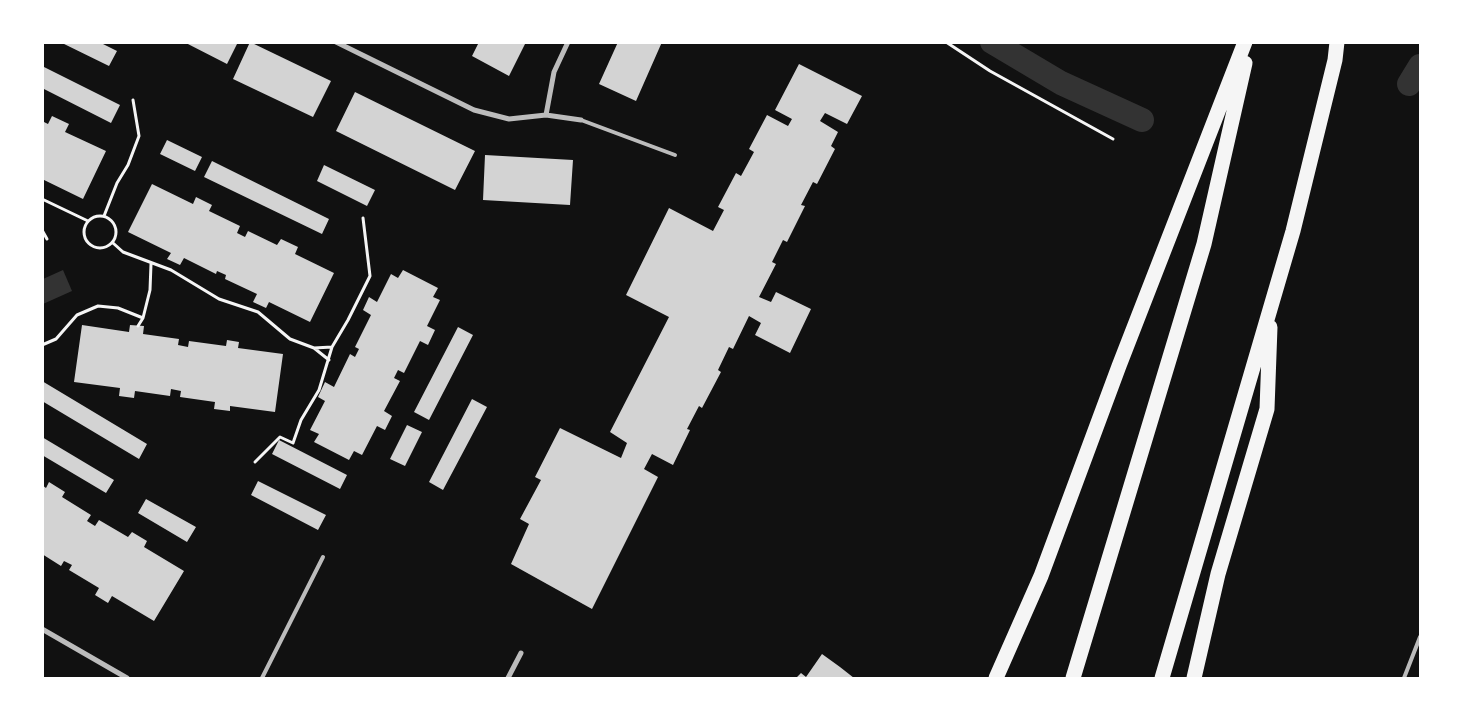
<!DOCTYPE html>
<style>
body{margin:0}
#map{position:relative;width:1463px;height:721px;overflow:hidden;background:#111;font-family:Montserrat,sans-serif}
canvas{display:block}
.frame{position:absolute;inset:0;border:44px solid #fff;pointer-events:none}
</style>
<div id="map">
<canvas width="1463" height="721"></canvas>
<div class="frame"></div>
</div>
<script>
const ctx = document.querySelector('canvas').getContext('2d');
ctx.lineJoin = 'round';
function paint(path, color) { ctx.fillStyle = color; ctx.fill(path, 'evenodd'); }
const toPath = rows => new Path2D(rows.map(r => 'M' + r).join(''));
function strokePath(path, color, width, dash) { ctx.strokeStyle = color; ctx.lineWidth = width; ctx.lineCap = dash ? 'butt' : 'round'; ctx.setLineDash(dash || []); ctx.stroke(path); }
paint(toPath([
 [63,270,72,291,43,304,43,279]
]), '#333');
strokePath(toPath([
 [992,42,1061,83,1142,120],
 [1409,84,1420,66]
]), '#333', 24);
paint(toPath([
 [60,42,99,42,117,51,109,66],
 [184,42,238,42,227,64],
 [250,42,331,81,313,117,233,79],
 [479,42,526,42,509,76,472,56],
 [618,42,662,42,636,101,599,84],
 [799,64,862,96,847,124,825,113,820,121,838,132,831,146,835,149,817,184,813,182,801,205,805,206,787,242,783,240,772,262,776,264,759,297,771,302,776,292,811,309,790,353,755,335,761,323,749,316,733,349,729,347,718,370,721,372,702,408,699,406,687,429,690,430,673,465,652,454,644,469,658,477,592,609,511,564,529,524,520,519,541,480,535,477,560,428,621,458,627,443,610,432,669,317,626,295,669,208,713,231,724,210,718,207,736,173,741,176,754,152,749,149,767,115,788,126,792,119,775,110],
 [42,66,120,105,111,123,42,88],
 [355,92,475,151,455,190,336,131],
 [52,116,69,124,65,132,106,151,83,199,42,179,42,121,48,124],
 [167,140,202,157,195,171,160,154],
 [485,155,573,160,570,205,483,200],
 [212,161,329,219,322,234,204,177],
 [324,165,375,190,367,206,317,181],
 [152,184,193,204,196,197,212,205,209,211,240,226,237,233,245,237,248,231,277,245,281,239,298,247,295,254,334,273,310,322,269,302,266,308,253,302,257,294,225,279,226,275,217,271,216,274,184,258,180,265,167,259,171,253,128,232],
 [403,270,438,288,433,297,440,300,427,326,435,330,428,345,420,341,404,373,398,370,394,378,400,381,384,411,392,416,385,430,377,426,362,455,354,451,349,460,314,442,319,434,310,430,325,401,318,397,325,382,334,387,350,354,355,357,359,349,355,347,371,315,363,310,369,297,377,302,391,274,398,278],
 [82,325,129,332,130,325,144,326,143,334,179,339,178,345,188,347,189,341,226,346,227,340,239,342,238,348,283,354,275,412,230,406,230,411,214,409,215,402,180,397,181,391,171,389,170,396,135,391,134,398,119,396,120,388,74,382],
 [458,327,473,335,429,420,414,412],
 [42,381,147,444,139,459,42,401],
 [472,399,487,407,443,490,429,482],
 [407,425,422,432,405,466,390,459],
 [42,437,114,480,106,493,42,455],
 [279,440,347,475,340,489,272,454],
 [258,481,326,515,318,530,251,495],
 [49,482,65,492,62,497,91,515,87,521,95,526,99,520,128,537,132,532,147,541,144,547,184,571,154,621,112,596,108,603,95,595,99,588,69,570,72,565,64,561,61,566,42,554,42,485,46,488],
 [146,499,196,527,187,542,138,513],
 [822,654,840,667,854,678,796,678,801,673,806,677]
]), '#d3d3d3');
strokePath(toPath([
 [946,42,990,71,1113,139],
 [42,199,88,221],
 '84 232a16 16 0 1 1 32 0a16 16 0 1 1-32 0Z',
 [104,216,117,183,128,165,139,136,133,100],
 [42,230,47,239],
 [113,243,123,252,171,270,219,299,258,312,290,339,314,348,332,347],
 [138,326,143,318,150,290,151,264],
 [42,345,56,339,77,315,98,306,118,308,143,318],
 [314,348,329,360],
 [255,462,280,437,293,443,301,420,319,390,332,347,348,320,370,276,363,218]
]), '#f5f5f5', 3);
strokePath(toPath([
 [581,120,675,155],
 [262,678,323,557],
 [1404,678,1420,637]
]), '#bcbcbc', 4);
strokePath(toPath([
 [336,42,474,110,509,119,546,115,581,120],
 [546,115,554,72,568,42],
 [42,629,127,678],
 [508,678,521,653]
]), '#bcbcbc', 5);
strokePath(toPath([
 [996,678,1041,576,1119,366,1245,42],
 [1073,678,1204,244,1245,63],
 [1162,678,1293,231,1335,60,1337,42],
 [1194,678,1218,574,1267,409,1270,327]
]), '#f5f5f5', 15);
</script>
